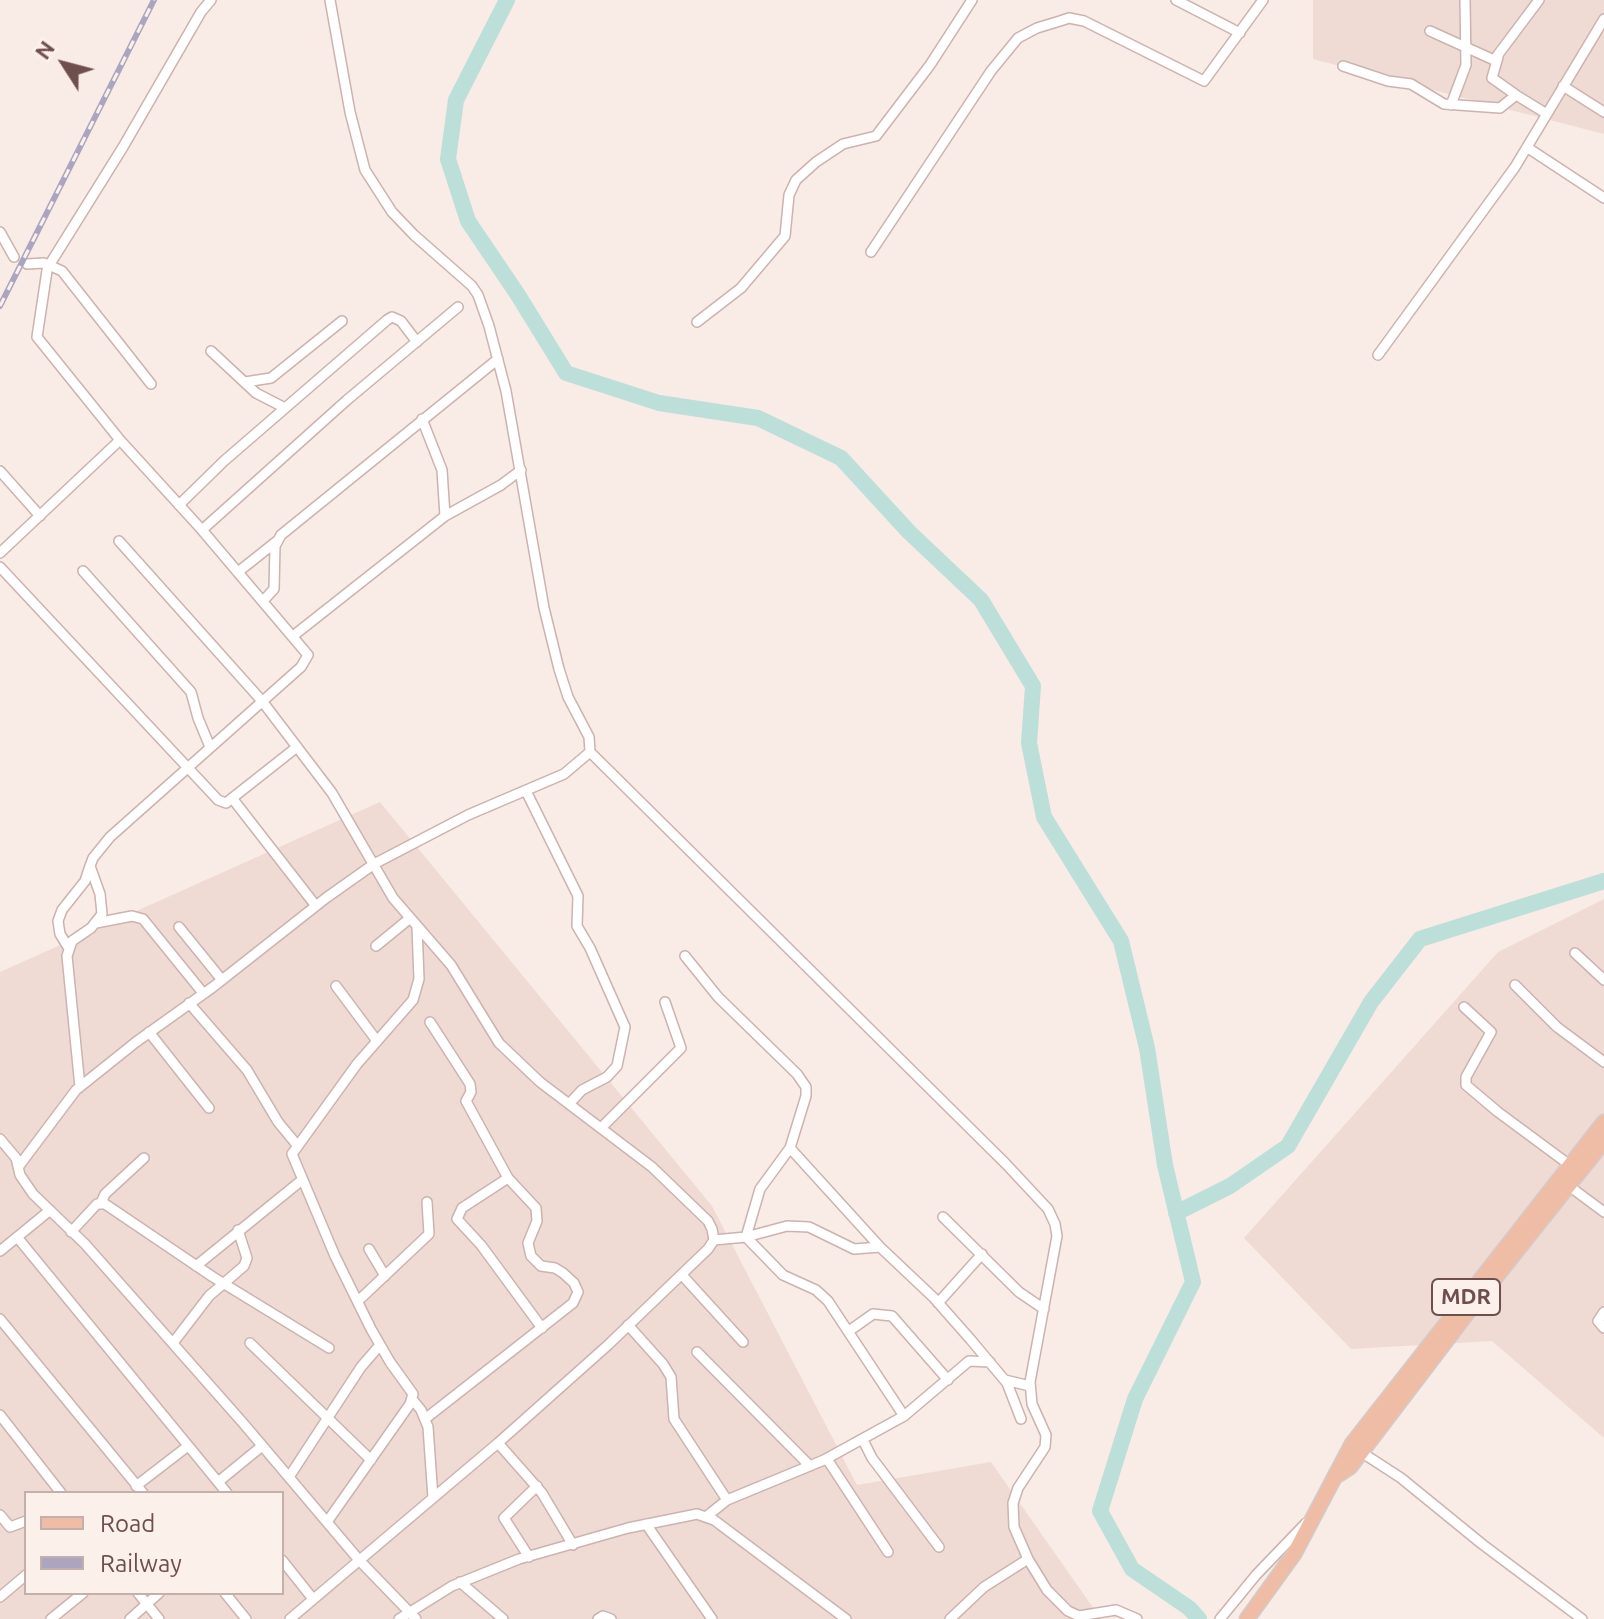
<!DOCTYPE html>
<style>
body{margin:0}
#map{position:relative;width:1604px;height:1619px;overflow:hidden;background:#f9ebe5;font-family:Ubuntu,sans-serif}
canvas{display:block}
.legend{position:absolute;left:24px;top:1491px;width:260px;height:104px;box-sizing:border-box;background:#fcf0ea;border:2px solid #c3b0ac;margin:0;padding:10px 14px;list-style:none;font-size:24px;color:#6e4f4e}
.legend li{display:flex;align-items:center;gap:16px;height:40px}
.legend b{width:40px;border:2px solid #c3b0ac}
.north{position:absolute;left:24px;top:24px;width:80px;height:80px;-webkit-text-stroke:6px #fcf0ea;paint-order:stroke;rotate:306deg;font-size:22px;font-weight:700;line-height:32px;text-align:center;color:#6e4f4e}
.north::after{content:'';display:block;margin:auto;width:28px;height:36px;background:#6e4f4e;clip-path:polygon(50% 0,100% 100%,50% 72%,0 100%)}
</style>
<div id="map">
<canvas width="1604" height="1619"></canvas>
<ul class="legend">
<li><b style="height:10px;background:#efbda5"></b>Road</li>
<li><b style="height:10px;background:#aba5c0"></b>Railway</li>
</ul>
<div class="north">N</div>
</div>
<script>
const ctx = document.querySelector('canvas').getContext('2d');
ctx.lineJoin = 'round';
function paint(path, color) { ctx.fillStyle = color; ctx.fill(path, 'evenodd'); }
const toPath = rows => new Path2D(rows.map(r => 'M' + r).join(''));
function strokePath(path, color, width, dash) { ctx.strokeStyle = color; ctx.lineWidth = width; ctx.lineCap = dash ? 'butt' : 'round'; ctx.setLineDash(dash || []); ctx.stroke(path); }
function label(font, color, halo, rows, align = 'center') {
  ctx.font = font + ' Ubuntu,sans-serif'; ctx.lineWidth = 8; ctx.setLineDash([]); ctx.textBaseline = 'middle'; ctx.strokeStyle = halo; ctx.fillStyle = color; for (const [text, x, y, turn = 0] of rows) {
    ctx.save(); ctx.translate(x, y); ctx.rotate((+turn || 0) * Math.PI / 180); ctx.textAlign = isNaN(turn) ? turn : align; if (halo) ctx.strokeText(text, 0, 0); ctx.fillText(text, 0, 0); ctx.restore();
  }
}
paint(toPath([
 [1313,0,1604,0,1604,134,1313,59],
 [380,802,712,1206,857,1485,991,1462,1101,1619,0,1619,0,972],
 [26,1493,282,1493,282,1593,26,1593],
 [1604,899,1604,1438,1492,1341,1351,1349,1244,1238,1498,952]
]), '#efdbd4');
strokePath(toPath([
 [507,0,456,100,448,159,468,221,518,295,566,373,659,403,758,418,841,458,909,532,981,600,1033,686,1029,743,1044,817,1121,941,1147,1048,1165,1165,1193,1282,1135,1399,1100,1511,1132,1569,1189,1608,1199,1619],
 [1176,1213,1230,1186,1288,1146,1371,1002,1420,939,1604,881]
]), '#bcdfda', 16);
const street = toPath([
 [1176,0,1240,33],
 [1430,31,1494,60,1539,0],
 [1498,57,1492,78,1516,95],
 [1343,66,1388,81,1411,84,1444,104,1500,108,1516,95,1547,114],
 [1563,86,1604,112],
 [1451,105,1466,65,1465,0],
 [1528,148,1604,198],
 [0,232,14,257],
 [871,252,991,71,1018,38,1037,28,1060,21,1069,18,1084,21,1204,81,1263,0],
 [27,264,44,263,62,271,151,384],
 [50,264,123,147,201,12,211,0],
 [697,322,741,288,785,236,789,195,796,180,816,162,843,144,876,136,930,65,972,0],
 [211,351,256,393,285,408],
 [1378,355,1515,167,1604,19],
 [245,382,271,378,342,321],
 [422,419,442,470,445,516],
 [0,471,40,516],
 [179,505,224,461,387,320,392,317,401,321,417,342],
 [202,530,347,400,458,307],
 [119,541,262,701,332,793,393,898,451,965,499,1043,540,1082,652,1167,708,1221,712,1229,714,1240,708,1249,608,1345,498,1443,290,1619],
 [0,553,120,440,37,337,48,264],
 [0,567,218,800,226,803,297,747],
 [83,571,191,692,198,718,210,747],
 [238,572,277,541],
 [263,601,274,589,275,546,281,535,498,359],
 [293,636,445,516,501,485,521,470],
 [590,752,1006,1164,1048,1209,1055,1224,1057,1236,1030,1382,1032,1404,1046,1435,1045,1447,1018,1488,1013,1503,1014,1527,1028,1559,1047,1590,1068,1611,1079,1616,1116,1610,1137,1619],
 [526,791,578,896,577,926,590,948,625,1027,617,1066,607,1077,582,1090,569,1104],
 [232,798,316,906],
 [96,923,132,916,143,919,203,993],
 [179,927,222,980],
 [376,946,409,919],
 [68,947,60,934,58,921,62,910,85,881,90,866],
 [1575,953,1604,980],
 [685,956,718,997,797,1074,806,1087,806,1096,790,1148,760,1189,746,1237,783,1275,816,1290,828,1301,904,1416],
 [1515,985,1557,1027,1604,1062],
 [336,986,377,1041],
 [189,1003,247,1070,278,1122,297,1145],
 [1464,1007,1491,1032,1466,1077,1466,1085,1498,1112,1571,1166],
 [149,1032,209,1108],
 [80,1087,67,956,72,941,91,928,102,914,100,894,90,866,93,858,110,837,301,667,308,655,202,530,120,440],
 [602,1127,681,1048,665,1002],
 [0,1139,16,1158,20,1175,33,1194,85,1244,243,1423,359,1560,416,1619],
 [790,1148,880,1247,934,1298,971,1340,1007,1383,1021,1419],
 [19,1166,76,1090,136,1042,213,987,326,898,374,864,468,815,564,774,590,752,589,737,568,697,559,669,544,608,506,391,489,326,478,295,472,286,414,235,392,212,365,170,350,112,330,0],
 [508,1178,462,1208,457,1219,481,1245,542,1328],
 [1569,1186,1604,1212],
 [101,1203,105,1194,144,1158],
 [943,1217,1019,1292,1044,1309],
 [71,1232,97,1204,105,1204,213,1277,329,1348],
 [17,1237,227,1493],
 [714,1240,746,1237,787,1226,809,1227,854,1249,880,1247],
 [369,1249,385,1276],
 [0,1251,49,1211],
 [196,1266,302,1180],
 [682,1275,743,1342],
 [358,1301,429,1234,427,1202],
 [938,1303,982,1254],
 [1604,1312,1598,1321,1604,1328],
 [0,1319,143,1493],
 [628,1325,663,1364,671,1377,674,1419,727,1500],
 [849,1331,873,1314,892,1316,948,1380],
 [173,1343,209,1296,244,1266,247,1258,238,1230],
 [250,1343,371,1460],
 [697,1352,810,1466],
 [1005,1380,1030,1386],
 [412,1399,421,1410,428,1427,433,1498],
 [0,1415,61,1493],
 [425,1419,573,1303,578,1292,574,1283,563,1273,555,1268,541,1266,531,1256,528,1243,537,1221,536,1208,508,1178,466,1101,471,1092,470,1084,430,1022],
 [863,1440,872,1458,939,1547],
 [498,1443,542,1493,573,1545],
 [1361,1452,1401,1478,1482,1544,1582,1619],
 [827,1459,888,1552],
 [289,1477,361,1367,380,1345],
 [218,1482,262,1446],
 [136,1486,188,1446],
 [0,1515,10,1527,26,1521],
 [707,1516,727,1500,824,1460,904,1416,969,1361,990,1362],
 [327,1522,410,1404,413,1394,390,1362,371,1329,335,1256,292,1154,357,1064,413,1000,419,979,417,927],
 [646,1524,712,1619],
 [529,1557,504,1518,537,1486],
 [282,1560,313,1599],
 [460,1582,503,1619],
 [138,1593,159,1619],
 [225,1593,246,1619],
 [0,1597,26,1575],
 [51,1619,83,1593],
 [130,1619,159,1593],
 [399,1619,452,1586,519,1559,628,1528,697,1514,714,1520,846,1619],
 [598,1619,603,1616,611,1619],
 [950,1619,984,1587,1028,1559],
 [1220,1619,1256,1575,1306,1523]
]);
const primary = toPath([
 [1336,1476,1350,1467,1468,1312,1604,1141],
 [1247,1619,1294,1554,1352,1444,1604,1122]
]);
strokePath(street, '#cbb3af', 12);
strokePath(primary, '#d4caca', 17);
strokePath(street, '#fff', 9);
strokePath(primary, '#efbda5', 14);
const rail = toPath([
 [0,306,154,0]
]);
strokePath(rail, '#aba5c0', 6);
strokePath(rail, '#fcf0ea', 3, [9]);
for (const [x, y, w] of [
 [1466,1297,68]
]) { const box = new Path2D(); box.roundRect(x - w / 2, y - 18, w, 36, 6); ctx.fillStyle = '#fcf0ea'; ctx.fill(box); strokePath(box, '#6e4f4e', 2); }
label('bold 22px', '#6e4f4e', null, [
 ["MDR",1466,1297]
]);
</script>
